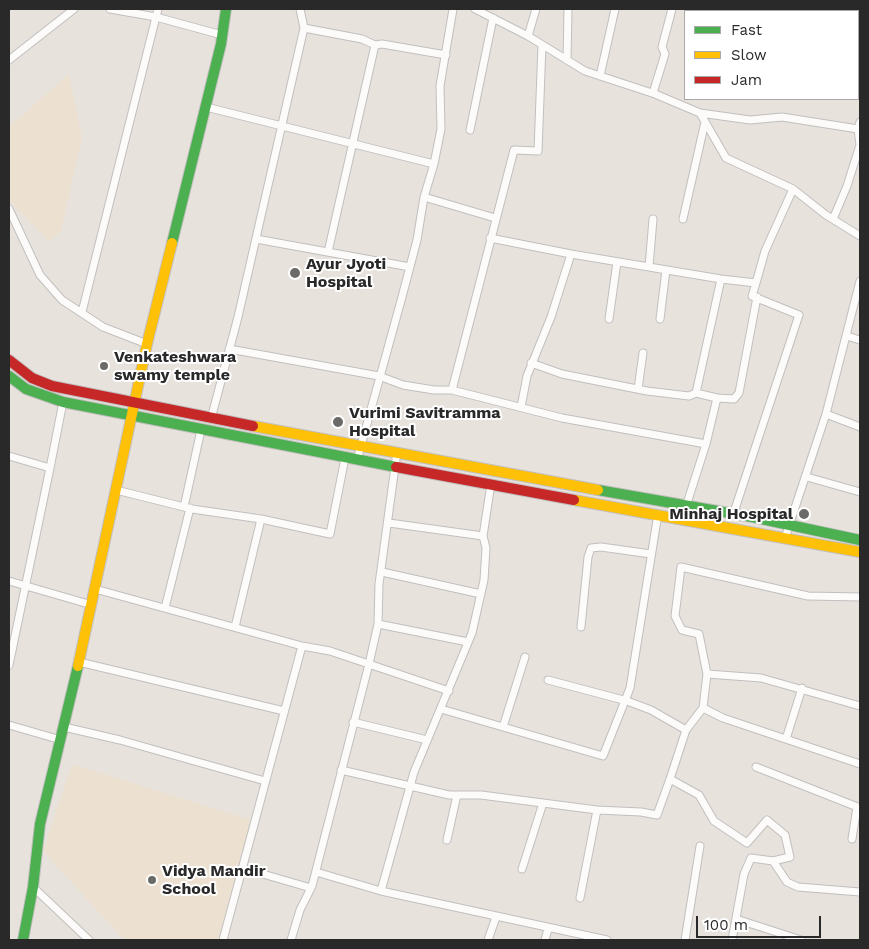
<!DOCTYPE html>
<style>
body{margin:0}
#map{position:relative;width:869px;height:949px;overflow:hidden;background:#e8e2dd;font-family:"Work Sans",sans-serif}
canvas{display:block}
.frame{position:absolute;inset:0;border:10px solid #292929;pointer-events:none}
.legend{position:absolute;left:684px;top:10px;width:175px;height:90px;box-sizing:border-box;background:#fff;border:1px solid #a9a9a9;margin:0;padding:6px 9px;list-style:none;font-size:15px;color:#292929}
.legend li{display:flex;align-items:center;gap:10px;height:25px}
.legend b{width:25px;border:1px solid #a9a9a9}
.scale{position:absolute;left:696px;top:916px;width:125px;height:22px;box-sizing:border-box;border:2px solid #292929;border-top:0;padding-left:6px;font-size:15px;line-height:18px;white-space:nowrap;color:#292929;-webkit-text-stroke:4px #fff;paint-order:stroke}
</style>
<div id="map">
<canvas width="869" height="949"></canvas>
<div class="frame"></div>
<ul class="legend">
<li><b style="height:6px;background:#4caf50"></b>Fast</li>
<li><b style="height:6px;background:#ffc107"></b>Slow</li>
<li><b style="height:6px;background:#c62828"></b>Jam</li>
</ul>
<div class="scale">100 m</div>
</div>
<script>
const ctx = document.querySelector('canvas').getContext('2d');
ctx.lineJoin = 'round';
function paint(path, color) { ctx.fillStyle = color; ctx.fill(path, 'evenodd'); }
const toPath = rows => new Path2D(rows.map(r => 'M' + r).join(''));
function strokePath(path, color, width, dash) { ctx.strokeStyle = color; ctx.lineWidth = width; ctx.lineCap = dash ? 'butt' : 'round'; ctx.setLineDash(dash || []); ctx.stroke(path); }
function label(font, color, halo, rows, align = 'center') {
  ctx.font = font + ' "Work Sans",sans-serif'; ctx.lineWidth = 4; ctx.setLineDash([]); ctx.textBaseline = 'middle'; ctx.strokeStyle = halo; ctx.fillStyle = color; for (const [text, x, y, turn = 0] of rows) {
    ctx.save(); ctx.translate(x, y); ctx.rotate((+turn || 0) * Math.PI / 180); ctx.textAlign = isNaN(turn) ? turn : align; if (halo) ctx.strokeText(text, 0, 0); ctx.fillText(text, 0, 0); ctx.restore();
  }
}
paint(toPath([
 [69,74,82,138,61,231,49,242,9,200,9,127],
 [72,764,251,820,218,940,124,940,43,851]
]), '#ece0d0');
const street = toPath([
 [110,9,156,17,222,35],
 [475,9,528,36,585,71,655,94,700,113,726,158,793,189,826,215,860,236],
 [700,9,713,11,714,9],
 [825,9,835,11],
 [858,17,860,18],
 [304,28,362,39,375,45,382,44,446,55],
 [528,36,536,9],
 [9,60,74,9],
 [567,60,568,9],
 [858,61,860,54],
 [600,76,615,9],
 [858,87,860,87],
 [653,93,665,54,662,47,672,9],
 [206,107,434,164],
 [700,113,750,120,782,117,858,129],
 [470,130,493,18],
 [424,197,495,218],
 [9,209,40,275,62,300,103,327,147,344],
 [683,219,705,122],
 [833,219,847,186,860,145,858,129,860,122],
 [490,238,571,254],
 [256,239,410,267],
 [328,252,375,45],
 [649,267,653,219],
 [721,279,756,283,752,296,799,315,733,515],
 [756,283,765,251,793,189],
 [82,312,158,9],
 [609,319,617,262],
 [660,319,666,270],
 [847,336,860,340],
 [229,349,379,376,403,385,434,390,452,390,562,418,706,444,682,519],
 [531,363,562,374,647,391,689,396,696,393],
 [638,389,643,353],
 [452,390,514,150,538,151,542,45],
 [717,398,734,399,739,393,757,297],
 [521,407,527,376,551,317,571,254,721,279,696,393,717,398,706,444],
 [826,414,860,427],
 [211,419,238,317,304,28,300,9],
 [9,456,50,468,63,402],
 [357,460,402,297,417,240,424,197,434,164,441,129,440,86,453,9],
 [807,477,860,492],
 [116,490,192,509,261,519,330,534,345,458],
 [184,507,201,430],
 [389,523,483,536],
 [785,538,826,414,860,281],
 [382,572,481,594],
 [9,581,92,605],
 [95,589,302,646,330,651,449,691],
 [165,608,190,508],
 [378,624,468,642],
 [235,627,261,519],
 [581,627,588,557,591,548,601,547,651,554],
 [79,662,284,711],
 [9,665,50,468],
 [707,674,761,678,860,706],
 [548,680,627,701,651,710,686,730,670,779],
 [703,708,723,718,860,764],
 [441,709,603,756,630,688,658,514],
 [353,722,427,740],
 [9,725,61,740],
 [64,727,120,740,265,781],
 [503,727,525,657],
 [686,730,703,708,707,674,699,634,682,630,675,616,681,567,808,596,860,597],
 [786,739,802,688],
 [756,767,860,808],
 [341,770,449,795,481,795,597,810,641,812,657,815,670,779,699,795,714,821,747,843,767,820,785,835,790,857,773,861,751,858,744,874,732,940],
 [852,839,857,807],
 [447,840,457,795],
 [773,861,787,882,798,887,860,892],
 [242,868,311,888],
 [522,869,543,803],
 [316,872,381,891,414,772,472,633,484,580,486,548,483,536,491,484],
 [33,887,89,940],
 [381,891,607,940],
 [580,898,597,810],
 [736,919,801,940],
 [223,940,302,646],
 [291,940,300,910,312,886,369,664,378,624,379,584,397,452],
 [488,940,496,917],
 [545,940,548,929],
 [685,940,700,846]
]);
const fast = toPath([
 [172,243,221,44,226,9],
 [9,376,26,389,63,402,396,467],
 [598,490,752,517,860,540],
 [23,940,33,887,40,824,78,666]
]);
const slow = toPath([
 [253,426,598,490],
 [574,500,860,552],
 [78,666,147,344,172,243]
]);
const jam = toPath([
 [9,360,32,378,52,386,253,426],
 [396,467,574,500]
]);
strokePath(street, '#c1bfbf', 9);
strokePath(fast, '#c1bfbf', 12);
strokePath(slow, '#c1bfbf', 12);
strokePath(jam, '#c1bfbf', 12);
strokePath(street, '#fcfbfa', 7);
strokePath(fast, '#4caf50', 10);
strokePath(slow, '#ffc107', 10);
strokePath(jam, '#c62828', 10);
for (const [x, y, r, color] of [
 [295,273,6,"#6c6a68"],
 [104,366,5,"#6c6a68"],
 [338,422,6,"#6c6a68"],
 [804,514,6,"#6c6a68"],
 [152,880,5,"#6c6a68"]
]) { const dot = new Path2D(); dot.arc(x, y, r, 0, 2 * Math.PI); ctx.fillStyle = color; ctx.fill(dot); strokePath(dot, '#fff', 2); }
label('bold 16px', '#292929', '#fff', [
 ["Ayur Jyoti",306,264],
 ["Hospital",306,282],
 ["Venkateshwara",114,357],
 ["swamy temple",114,375],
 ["Vurimi Savitramma",349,413],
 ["Hospital",349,431],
 ["Minhaj Hospital",793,514,"right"],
 ["Vidya Mandir",162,871],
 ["School",162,889]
], 'left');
</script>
